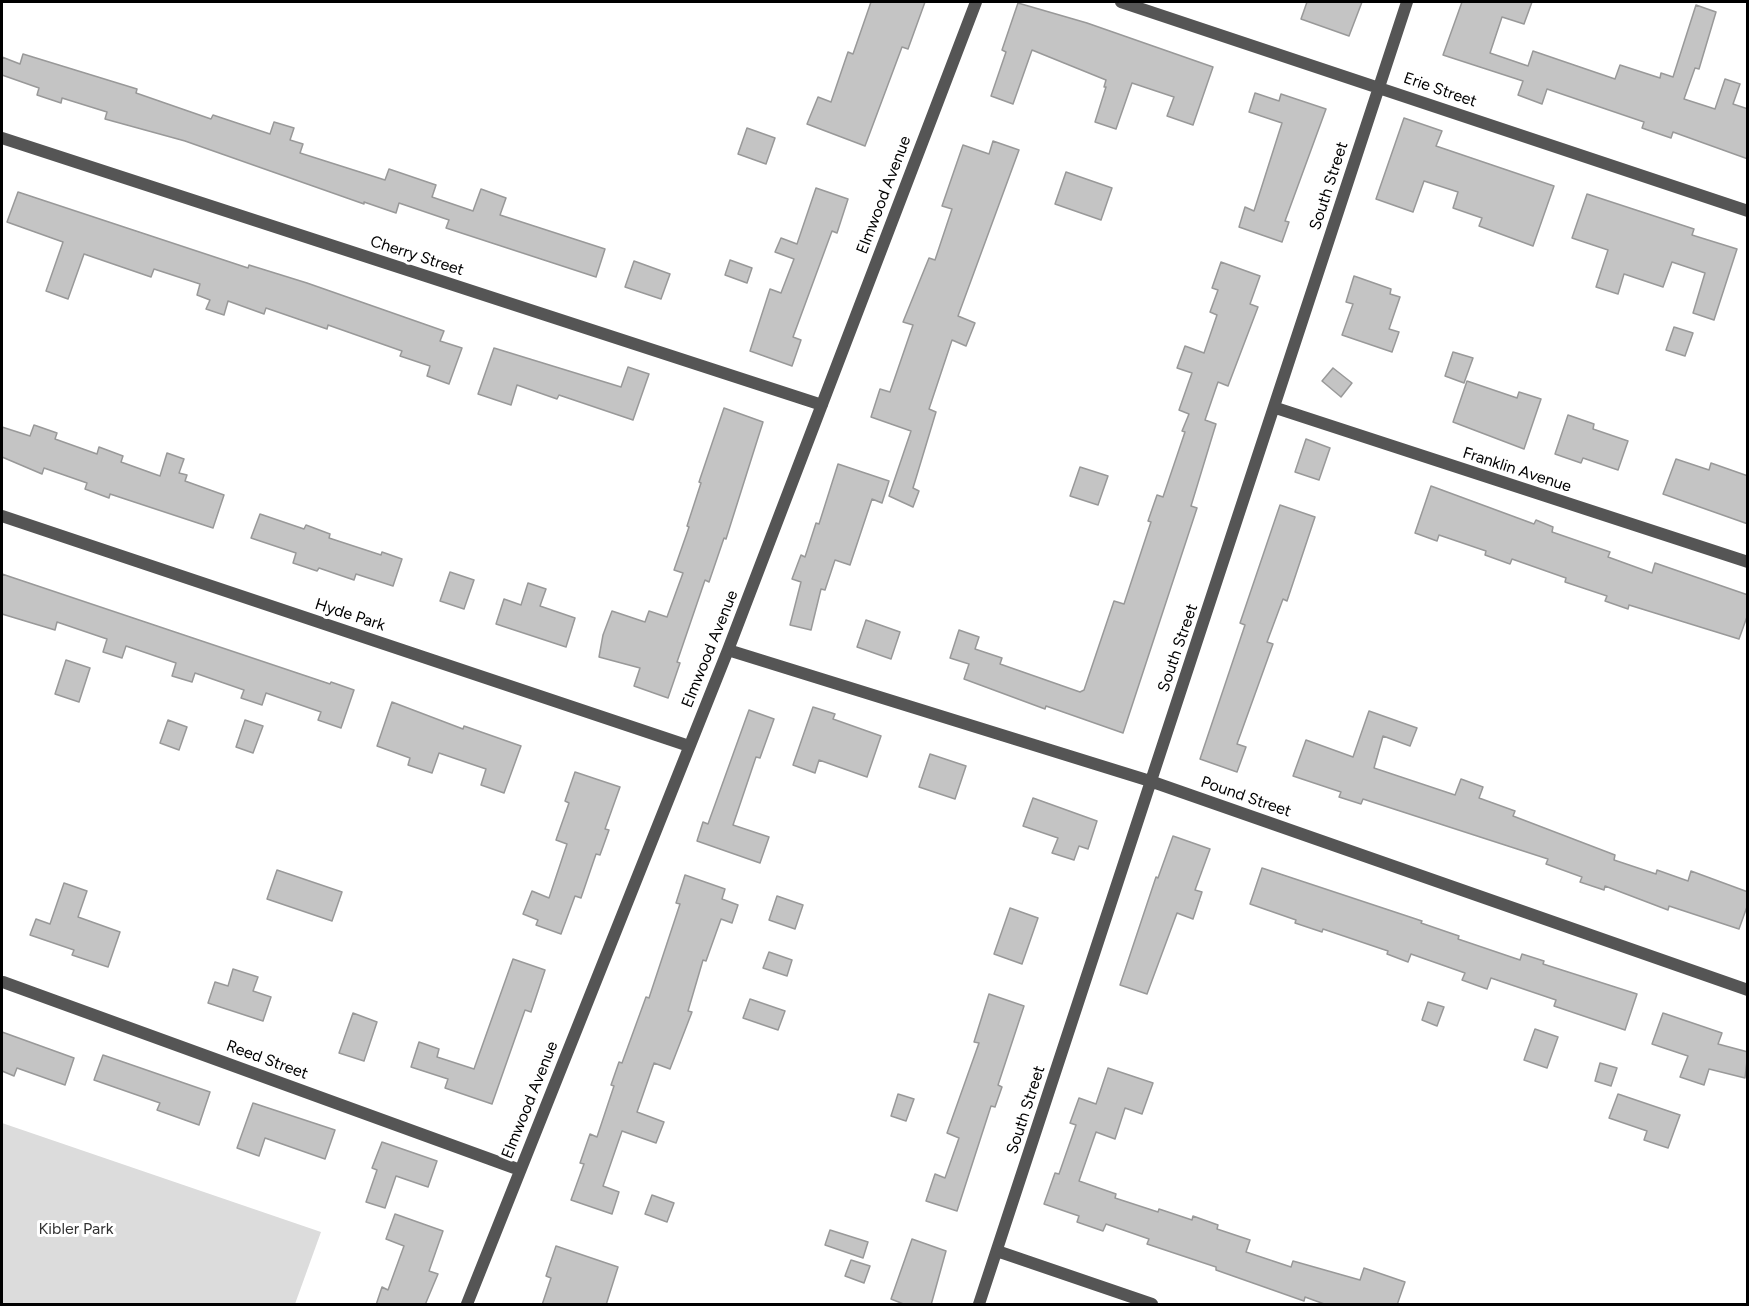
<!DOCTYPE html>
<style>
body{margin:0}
#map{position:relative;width:1749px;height:1306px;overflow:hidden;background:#fff;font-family:Figtree,sans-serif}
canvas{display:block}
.frame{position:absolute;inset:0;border:3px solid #000;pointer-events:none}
</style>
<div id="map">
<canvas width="1749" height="1306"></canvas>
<div class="frame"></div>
</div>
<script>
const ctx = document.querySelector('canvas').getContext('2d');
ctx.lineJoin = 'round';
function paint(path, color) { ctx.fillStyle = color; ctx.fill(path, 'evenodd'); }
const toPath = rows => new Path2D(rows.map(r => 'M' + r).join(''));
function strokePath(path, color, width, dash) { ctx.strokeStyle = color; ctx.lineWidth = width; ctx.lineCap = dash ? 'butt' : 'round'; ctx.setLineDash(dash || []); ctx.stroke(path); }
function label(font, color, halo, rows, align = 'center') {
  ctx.font = font + ' Figtree,sans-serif'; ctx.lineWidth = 6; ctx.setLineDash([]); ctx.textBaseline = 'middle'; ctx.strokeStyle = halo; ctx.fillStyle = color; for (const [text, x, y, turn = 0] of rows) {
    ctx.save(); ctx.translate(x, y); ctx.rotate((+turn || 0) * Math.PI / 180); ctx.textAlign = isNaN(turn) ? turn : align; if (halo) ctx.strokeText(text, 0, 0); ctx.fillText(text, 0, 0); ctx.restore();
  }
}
paint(toPath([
 [2,1123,321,1232,295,1304,2,1304]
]), '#dcdcdc');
const building = toPath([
 [871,2,925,2,908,49,902,47,865,146,807,124,818,97,831,102,848,52,853,54,871,2],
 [1307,2,1362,2,1349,36,1301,19,1307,2],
 [1462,2,1532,2,1524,24,1502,17,1490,53,1528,66,1533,51,1615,79,1620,65,1660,78,1661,73,1673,77,1696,5,1716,12,1699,69,1695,68,1684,99,1715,109,1725,79,1740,84,1733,104,1748,109,1748,159,1673,132,1671,138,1642,128,1644,122,1547,89,1542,104,1518,95,1523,81,1443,55,1462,2],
 [1018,3,1087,23,1213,67,1193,125,1167,116,1174,97,1132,83,1116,129,1095,122,1106,87,1104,87,1106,80,1032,50,1013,104,991,96,1006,52,1002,50,1018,3],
 [23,54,137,89,136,93,211,119,213,115,270,134,274,122,294,128,290,140,303,144,300,153,385,180,389,169,436,185,432,197,473,211,481,189,506,198,500,215,605,249,596,277,446,228,449,220,399,203,396,213,364,202,364,204,185,141,105,119,107,112,62,98,61,103,37,95,39,88,2,75,2,57,20,64,23,54],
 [1255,93,1279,101,1281,94,1326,109,1285,221,1289,222,1282,242,1239,227,1245,207,1254,211,1282,123,1249,112,1255,93],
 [1404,118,1442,131,1436,146,1554,186,1533,246,1479,226,1482,218,1453,208,1458,192,1424,181,1413,212,1376,199,1404,118],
 [747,128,775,138,766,164,738,154,747,128],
 [993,141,1019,150,958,316,975,323,966,346,952,340,929,409,936,412,913,488,919,491,913,507,889,496,911,431,871,417,880,389,890,392,913,325,903,322,929,258,935,260,952,209,942,206,963,145,989,154,993,141],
 [1066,172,1112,188,1101,220,1055,204,1066,172],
 [816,188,848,199,837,233,832,231,793,337,801,340,792,366,750,351,770,289,781,293,794,259,775,252,781,238,797,244,816,188],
 [18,192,248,268,249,265,307,283,444,331,440,341,462,348,449,384,427,376,430,366,400,356,402,351,328,325,327,329,266,308,264,314,228,301,224,315,206,309,210,300,197,295,200,284,154,269,151,277,84,254,68,299,46,291,63,242,7,222,18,192],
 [1587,194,1694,229,1692,235,1737,249,1714,320,1693,313,1705,273,1672,262,1663,287,1624,274,1618,294,1596,287,1608,250,1572,238,1587,194],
 [730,260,752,268,747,283,725,275,730,260],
 [634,261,670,274,661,299,625,287,634,261],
 [1221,262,1260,276,1250,304,1258,307,1228,386,1218,382,1205,420,1216,424,1191,506,1197,508,1123,733,1046,706,1045,709,964,679,969,664,950,658,959,630,979,637,975,649,1002,658,1000,664,1080,692,1084,690,1114,601,1124,604,1151,522,1148,521,1157,495,1163,497,1185,432,1182,431,1189,414,1179,410,1192,373,1177,368,1185,346,1204,353,1217,315,1210,312,1218,290,1212,288,1221,262],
 [1354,276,1391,289,1390,294,1400,297,1389,329,1399,332,1392,352,1342,335,1353,304,1346,302,1354,276],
 [1674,327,1693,333,1685,356,1666,350,1674,327],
 [494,348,621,387,628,367,649,374,633,420,559,395,557,399,517,385,511,405,478,394,494,348],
 [1453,352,1473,358,1464,383,1445,376,1453,352],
 [1333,368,1352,383,1341,397,1322,381,1333,368],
 [1467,381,1517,398,1519,392,1541,399,1524,449,1453,422,1467,381],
 [724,408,763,422,726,539,724,538,709,582,705,580,677,662,680,663,668,698,634,686,640,668,599,657,603,635,612,611,645,622,649,611,667,617,683,573,674,570,689,527,687,526,701,483,699,482,724,408],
 [1568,415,1594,424,1593,429,1628,441,1618,470,1583,458,1581,463,1555,454,1568,415],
 [34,425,57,433,55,439,97,454,99,447,123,456,121,462,160,476,167,453,184,459,179,473,187,475,185,481,224,495,213,528,110,494,109,498,85,489,87,483,44,468,42,474,2,457,2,427,30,436,34,425],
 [1306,439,1330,448,1319,480,1295,472,1306,439],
 [1676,459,1709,470,1711,463,1748,476,1748,524,1663,494,1676,459],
 [838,464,889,481,882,503,872,499,850,565,835,560,825,590,821,589,811,630,790,625,801,582,792,579,801,555,805,557,816,523,819,524,838,464],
 [1080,467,1108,476,1098,505,1070,496,1080,467],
 [1431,486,1534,524,1536,520,1553,527,1552,532,1610,552,1608,557,1652,573,1655,563,1748,595,1748,614,1739,639,1629,605,1628,609,1605,601,1607,596,1565,582,1566,578,1512,559,1510,564,1485,555,1486,551,1439,535,1437,541,1415,533,1431,486],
 [1280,505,1315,517,1287,601,1283,599,1267,642,1273,644,1237,744,1246,747,1237,772,1200,759,1245,625,1240,623,1280,505],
 [260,514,304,529,306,525,330,534,329,538,381,555,382,552,402,559,393,586,356,574,354,580,319,568,317,571,293,563,296,553,251,538,260,514],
 [450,572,474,580,464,609,440,601,450,572],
 [2,574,330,684,331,682,354,690,341,728,318,720,321,712,266,693,262,705,241,698,244,690,195,673,192,682,172,676,176,663,126,646,122,658,103,652,107,639,57,622,55,630,2,614,2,574],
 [528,583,546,589,540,606,575,618,566,647,496,624,504,599,521,605,528,583],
 [866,620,900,632,891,659,857,647,866,620],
 [66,660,90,668,79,702,55,694,66,660],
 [392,702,463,729,464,726,521,746,504,793,481,785,486,769,439,753,432,773,408,765,410,758,377,746,392,702],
 [813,707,835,714,833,719,881,736,867,777,819,760,815,773,793,765,813,707],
 [749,710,774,719,760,758,756,757,733,825,769,837,760,863,697,841,703,822,708,824,749,710],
 [1369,711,1417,728,1410,746,1383,736,1374,768,1455,795,1461,779,1483,787,1479,798,1515,811,1513,816,1615,855,1614,860,1656,874,1657,870,1688,881,1691,871,1748,892,1748,904,1739,929,1669,906,1668,910,1605,886,1604,890,1580,882,1582,877,1546,864,1548,859,1363,799,1361,804,1339,797,1341,792,1293,776,1306,740,1353,757,1369,711],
 [168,720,187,727,179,750,160,743,168,720],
 [245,720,263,726,253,753,236,747,245,720],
 [930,754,966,766,955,799,919,787,930,754],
 [575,772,620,787,605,829,609,830,600,855,596,854,581,898,575,896,561,934,536,925,538,920,523,914,532,891,549,898,567,844,556,840,569,803,565,801,575,772],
 [1033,798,1097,821,1088,849,1079,846,1074,860,1052,853,1058,838,1023,826,1033,798],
 [1173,836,1210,849,1195,890,1202,892,1193,919,1177,913,1147,994,1120,985,1156,877,1158,878,1173,836],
 [1262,868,1422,921,1421,923,1459,936,1458,939,1520,960,1522,954,1544,961,1543,964,1637,994,1625,1030,1554,1006,1556,1000,1491,978,1487,989,1462,980,1465,973,1411,954,1408,962,1387,954,1388,951,1323,929,1322,932,1295,923,1296,920,1250,904,1262,868],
 [277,870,342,892,332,921,267,899,277,870],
 [685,875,725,889,722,899,738,905,732,923,721,919,706,961,703,960,688,1011,692,1012,670,1069,654,1063,637,1112,664,1122,656,1143,622,1131,603,1186,619,1192,612,1214,571,1200,584,1164,580,1163,590,1134,597,1137,614,1086,611,1085,619,1062,622,1063,646,997,649,998,680,904,676,903,685,875],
 [64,883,87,891,78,917,120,932,108,967,72,955,74,950,30,935,36,919,50,924,64,883],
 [777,896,803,905,795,929,769,920,777,896],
 [1010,908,1038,918,1022,964,994,954,1010,908],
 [769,952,792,960,787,976,763,968,769,952],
 [513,959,545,970,531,1012,525,1010,492,1104,445,1088,448,1079,411,1067,419,1042,439,1049,437,1057,474,1069,513,959],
 [233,969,258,977,253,991,271,997,263,1021,208,1003,215,982,228,986,233,969],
 [989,994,1024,1006,998,1085,1002,1087,995,1107,991,1106,957,1211,926,1201,935,1174,945,1178,959,1138,947,1133,979,1043,974,1042,989,994],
 [750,999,785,1011,778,1030,743,1018,750,999],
 [1428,1002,1444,1007,1437,1026,1422,1020,1428,1002],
 [353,1013,377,1022,364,1061,339,1053,353,1013],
 [1663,1013,1722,1033,1718,1044,1748,1052,1745,1078,1709,1069,1704,1085,1680,1077,1688,1056,1652,1044,1663,1013],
 [1535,1029,1558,1037,1547,1068,1524,1060,1535,1029],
 [2,1032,74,1058,65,1085,17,1068,14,1076,2,1071,2,1032],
 [103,1055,210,1092,199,1125,157,1110,160,1103,94,1080,103,1055],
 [1600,1063,1617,1068,1611,1086,1595,1081,1600,1063],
 [1108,1068,1153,1083,1142,1114,1125,1108,1115,1139,1096,1132,1079,1181,1116,1194,1115,1198,1158,1212,1159,1209,1192,1220,1193,1216,1218,1225,1217,1229,1250,1240,1246,1252,1291,1267,1293,1261,1360,1280,1364,1268,1405,1282,1397,1305,1327,1305,1305,1297,1304,1301,1216,1270,1216,1267,1147,1244,1149,1239,1106,1224,1103,1231,1077,1222,1079,1216,1044,1204,1055,1173,1059,1174,1076,1125,1070,1123,1079,1098,1096,1104,1108,1068],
 [898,1094,914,1099,906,1121,891,1116,898,1094],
 [1618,1094,1680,1115,1668,1148,1644,1140,1647,1131,1609,1118,1618,1094],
 [253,1103,335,1130,325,1159,265,1138,259,1156,237,1148,253,1103],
 [382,1142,437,1161,428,1187,396,1176,385,1208,366,1202,377,1170,372,1168,382,1142],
 [652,1195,674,1203,667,1222,645,1214,652,1195],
 [395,1214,443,1231,429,1271,438,1274,425,1305,376,1305,382,1287,388,1290,404,1246,386,1239,395,1214],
 [830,1230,868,1242,863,1258,825,1245,830,1230],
 [912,1239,946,1251,931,1305,906,1305,891,1299,912,1239],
 [556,1246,618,1267,606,1305,542,1305,551,1278,546,1276,556,1246],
 [851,1260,870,1266,864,1283,845,1276,851,1260]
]);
paint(building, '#c4c4c4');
strokePath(building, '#999', 1.5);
strokePath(toPath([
 [1121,2,1748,211],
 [2,138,822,405],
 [1276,408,1748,562],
 [2,516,689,746],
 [728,650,1150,781,1748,990],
 [3,982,520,1170],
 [997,1251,1152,1304],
 [467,1304,728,650,976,2],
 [979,1304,1407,2]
]), '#555', 12);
label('16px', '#000', '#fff', [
 ["Erie Street",1440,90,19],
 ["South Street",1329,186,-72],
 ["Elmwood Avenue",884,195,-69],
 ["Cherry Street",417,256,18],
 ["Franklin Avenue",1517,470,18],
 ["Hyde Park",350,615,18],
 ["South Street",1178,648,-71],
 ["Elmwood Avenue",710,649,-68],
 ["Pound Street",1246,797,19],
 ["Reed Street",267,1060,20],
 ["Elmwood Avenue",530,1100,-68],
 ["South Street",1026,1110,-72]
]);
label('16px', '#333', '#fff', [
 ["Kibler Park",76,1229]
]);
</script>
